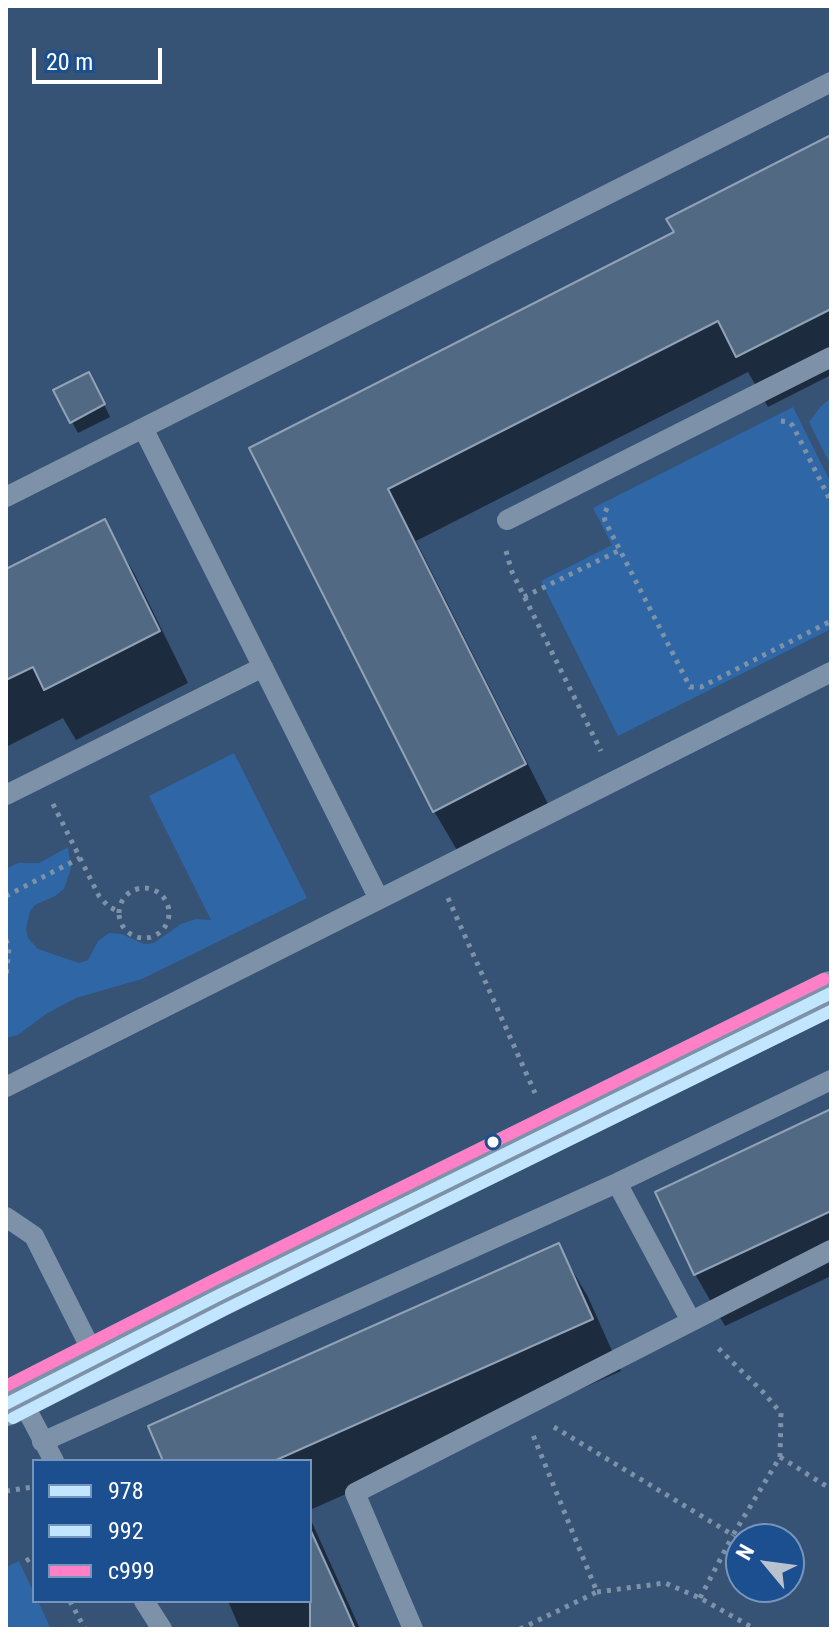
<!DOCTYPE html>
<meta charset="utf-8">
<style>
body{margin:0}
#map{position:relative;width:837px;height:1635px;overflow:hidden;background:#365274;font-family:"Roboto Condensed",sans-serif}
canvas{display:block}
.frame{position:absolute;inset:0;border:8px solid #fff;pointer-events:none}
.legend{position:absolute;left:32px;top:1459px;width:280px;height:144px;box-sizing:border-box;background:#1b4f8f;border:2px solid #7695bc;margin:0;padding:10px 14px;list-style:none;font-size:24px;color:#fff}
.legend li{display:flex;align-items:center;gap:16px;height:40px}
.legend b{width:40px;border:2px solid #7695bc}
.north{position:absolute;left:725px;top:1523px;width:80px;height:80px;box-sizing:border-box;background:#1b4f8f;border:2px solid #7695bc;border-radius:50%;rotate:299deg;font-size:22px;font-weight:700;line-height:32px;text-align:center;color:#fff}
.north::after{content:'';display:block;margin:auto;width:28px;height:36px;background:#b9c2ce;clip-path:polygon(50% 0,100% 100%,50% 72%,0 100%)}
.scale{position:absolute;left:32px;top:48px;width:130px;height:36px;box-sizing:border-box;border:4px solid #fff;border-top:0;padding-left:10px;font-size:24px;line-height:28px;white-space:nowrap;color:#fff;-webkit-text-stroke:6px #1b4f8f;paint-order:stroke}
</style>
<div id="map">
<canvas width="837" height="1635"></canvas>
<div class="frame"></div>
<ul class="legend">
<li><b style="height:10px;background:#c2e6ff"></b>978</li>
<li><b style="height:10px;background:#c2e6ff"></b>992</li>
<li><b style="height:10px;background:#ff80c6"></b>с999</li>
</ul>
<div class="north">N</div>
<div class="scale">20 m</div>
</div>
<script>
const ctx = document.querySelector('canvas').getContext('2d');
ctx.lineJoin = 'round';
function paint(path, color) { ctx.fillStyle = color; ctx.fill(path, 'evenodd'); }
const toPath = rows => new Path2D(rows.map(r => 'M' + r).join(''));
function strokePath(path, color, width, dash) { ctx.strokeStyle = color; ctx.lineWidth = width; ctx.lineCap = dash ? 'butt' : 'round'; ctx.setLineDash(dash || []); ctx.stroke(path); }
paint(toPath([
 [831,398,831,466,809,422,820,407],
 [793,407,831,483,831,629,618,736,541,581,612,545,593,508],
 [234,753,307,898,142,979,76,998,46,1014,18,1035,6,1038,6,869,18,863,39,863,68,847,71,868,64,889,55,896,35,905,30,911,26,929,28,938,38,949,79,963,88,960,98,941,109,933,122,934,144,944,154,943,181,924,196,919,211,920,149,796],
 [19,1561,34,1593,34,1601,38,1601,51,1629,6,1629,6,1567]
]), '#2f66a5');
paint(toPath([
 [831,138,831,375,768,407,748,372,416,541,554,816,464,862,434,811,251,449,677,233],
 [95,386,110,417,78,433,72,422],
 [104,522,134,573,188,683,76,740,63,718,6,747,6,571],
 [831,1111,831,1276,725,1326,695,1274],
 [558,1246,588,1297,621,1371,310,1510,310,1461,165,1461],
 [310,1518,360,1629,240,1629,228,1601,310,1601]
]), '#0007');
const building = toPath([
 [831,135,831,309,736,357,718,321,388,489,526,764,433,812,249,448,674,232,666,219,831,135],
 [89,372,105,404,70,423,53,390,89,372],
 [105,519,160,631,44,690,33,667,6,680,6,569,105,519],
 [831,1109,831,1211,694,1275,655,1192,831,1109],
 [559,1243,593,1319,274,1461,163,1461,148,1426,559,1243],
 [310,1529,345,1606,355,1629,310,1629,310,1529]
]);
paint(building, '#526984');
strokePath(building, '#92a2b6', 2);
strokePath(toPath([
 [781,421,789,422,793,426,831,502],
 [607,508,604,515,605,521,690,687,701,687,831,621],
 [506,551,512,572,601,751],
 [524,597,620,550],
 [53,804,99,896,108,906,119,912],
 '119 913a25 25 0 1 1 50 0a25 25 0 1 1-50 0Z',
 [6,896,80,858],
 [448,898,535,1093],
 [6,940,9,947,6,979],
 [554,1427,733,1535,780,1457,781,1413,763,1392,716,1346],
 [780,1457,831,1489],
 [6,1491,33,1487],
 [26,1561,34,1556],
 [597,1592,665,1583,700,1598,755,1629],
 [700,1598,733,1535],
 [70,1601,85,1629],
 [520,1629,597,1592,533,1435]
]), '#7d92a8', 5, [4, 6]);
strokePath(toPath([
 [143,428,379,899],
 [6,497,831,82],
 [507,520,831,357],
 [6,795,263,667],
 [6,1087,831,672],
 [617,1183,691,1321],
 [6,1217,34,1236,96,1359],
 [20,1397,54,1461],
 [42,1442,617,1183,831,1080],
 [144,1601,162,1629],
 [413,1629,355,1493,831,1250]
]), '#7d92a8', 20);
strokePath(toPath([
 [6,1404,219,1295,831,993]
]), '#7d92a8', 44);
strokePath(toPath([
 [6,1404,219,1295,831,993]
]), '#c2e6ff', 12);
strokePath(toPath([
 [13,1418,226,1309,831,1011]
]), '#c2e6ff', 12);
strokePath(toPath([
 [6,1386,212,1281,824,979]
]), '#ff80c6', 12);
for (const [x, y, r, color] of [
 [493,1142,7,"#fff"]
]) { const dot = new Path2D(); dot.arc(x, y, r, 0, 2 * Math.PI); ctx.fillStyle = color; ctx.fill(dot); strokePath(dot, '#1b4f8f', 3); }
</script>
